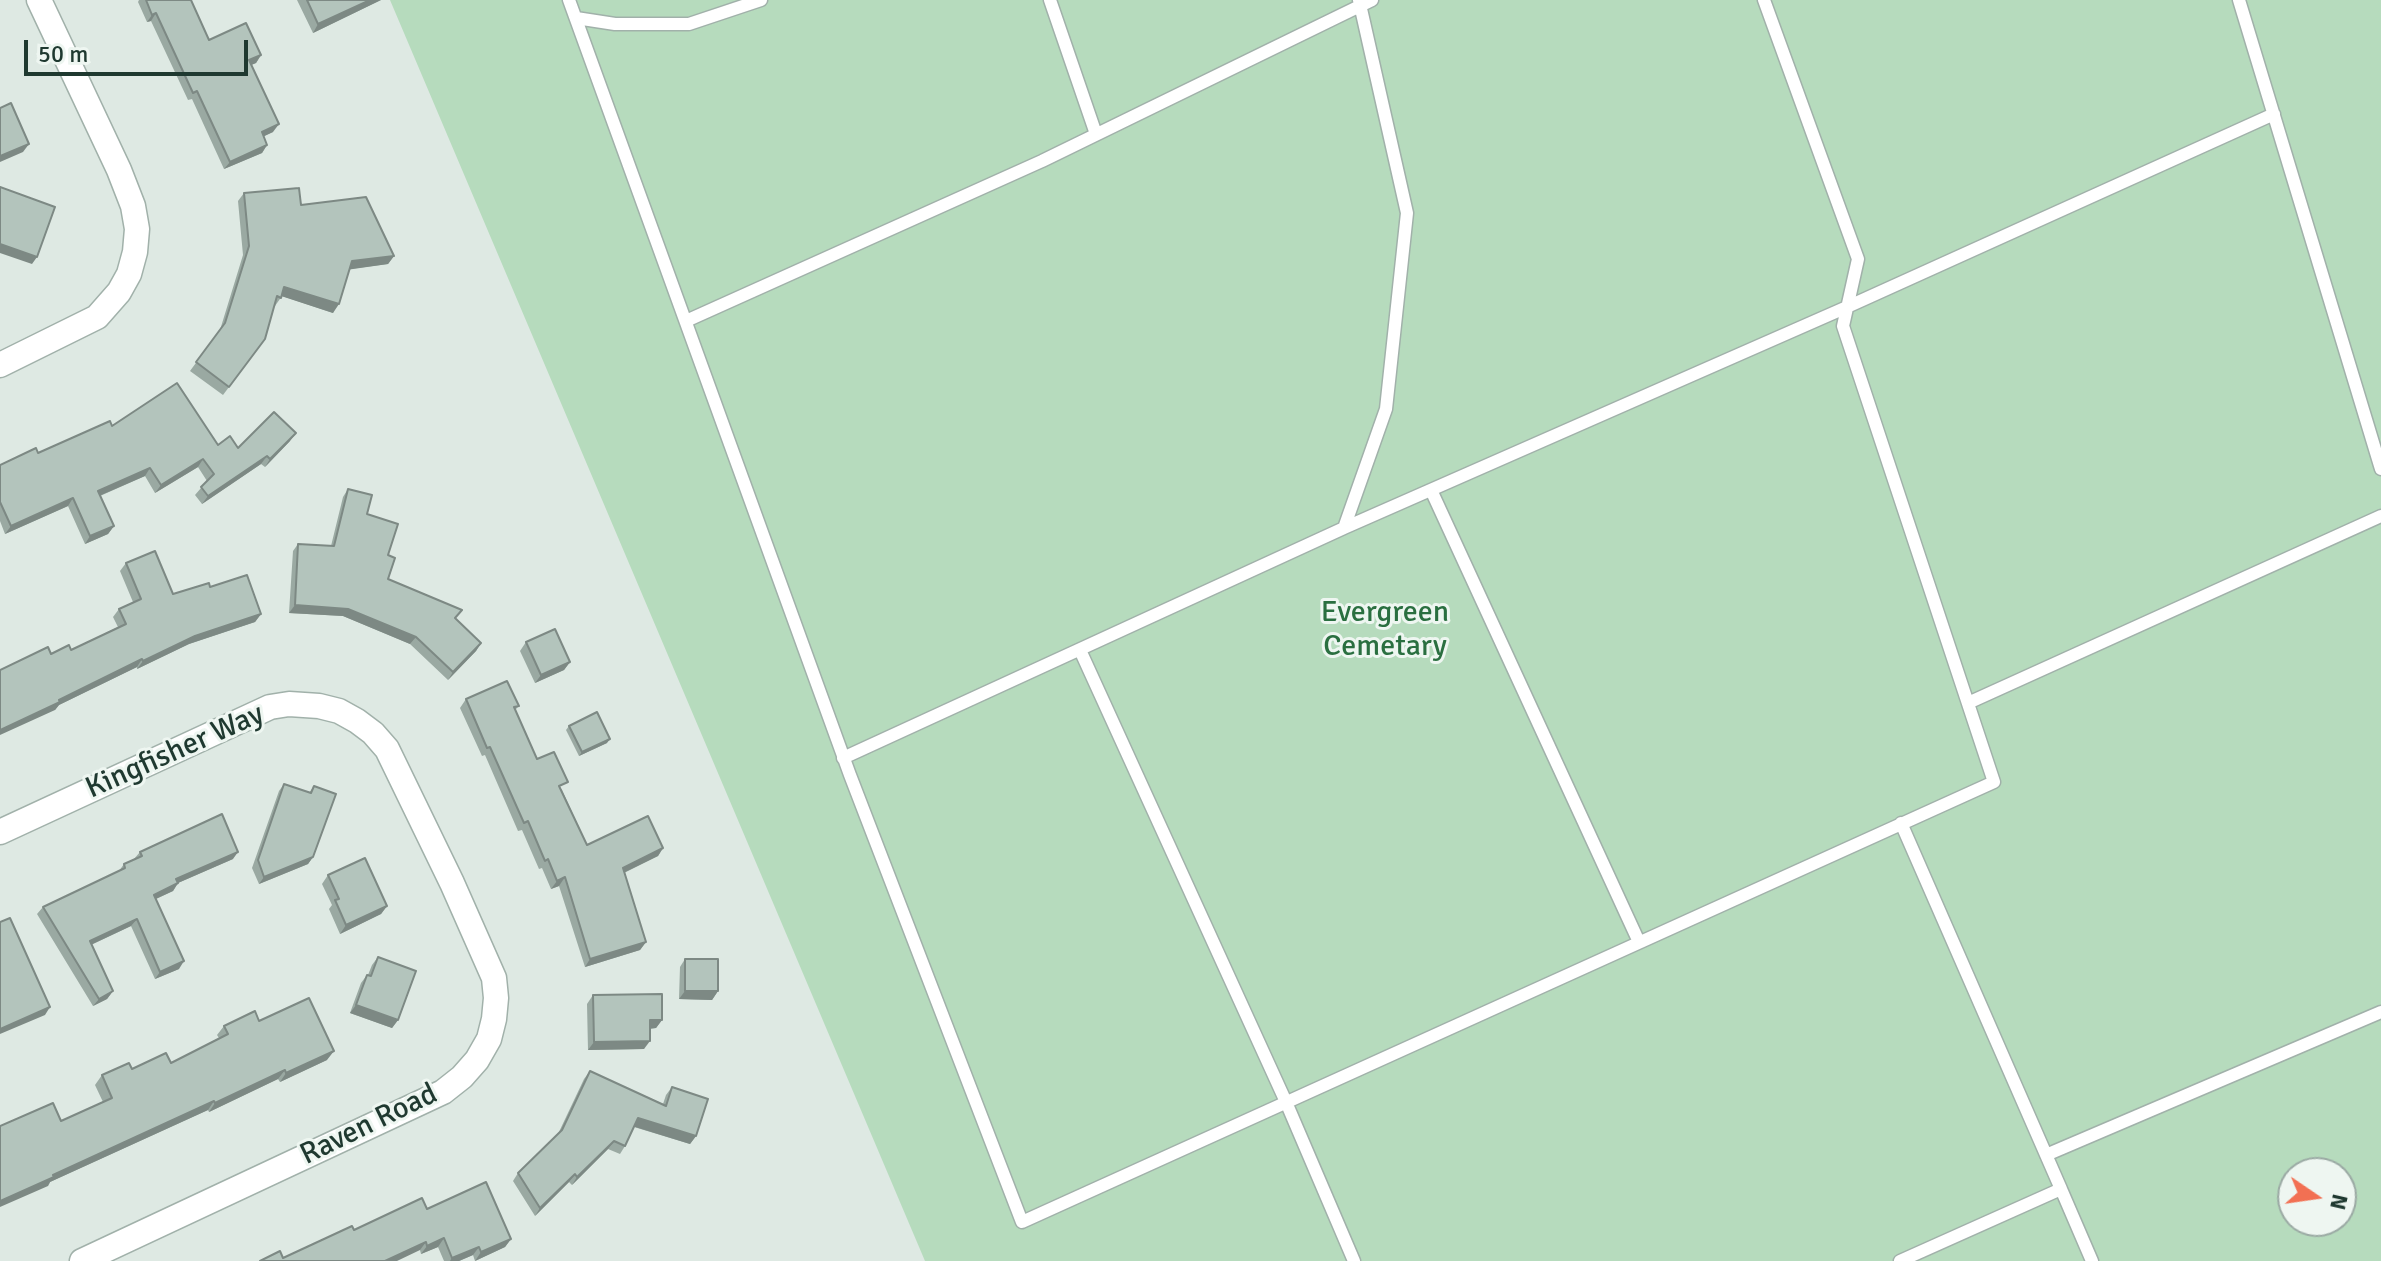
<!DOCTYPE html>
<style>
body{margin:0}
#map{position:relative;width:2381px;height:1261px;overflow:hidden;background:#dee9e3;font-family:Signika,sans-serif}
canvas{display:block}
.north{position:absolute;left:2277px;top:1157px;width:80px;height:80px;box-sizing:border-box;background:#eef6f1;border:2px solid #9baaa4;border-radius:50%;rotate:103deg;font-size:22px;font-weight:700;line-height:32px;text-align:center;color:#1f3930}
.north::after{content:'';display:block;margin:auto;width:28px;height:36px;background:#f27053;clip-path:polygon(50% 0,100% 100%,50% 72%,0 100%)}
.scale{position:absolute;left:24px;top:40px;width:224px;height:36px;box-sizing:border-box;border:4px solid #1f3930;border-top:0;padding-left:10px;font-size:24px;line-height:28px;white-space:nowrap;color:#1f3930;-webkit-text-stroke:6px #eef6f1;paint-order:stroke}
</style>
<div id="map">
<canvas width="2381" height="1261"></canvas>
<div class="north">N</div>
<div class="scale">50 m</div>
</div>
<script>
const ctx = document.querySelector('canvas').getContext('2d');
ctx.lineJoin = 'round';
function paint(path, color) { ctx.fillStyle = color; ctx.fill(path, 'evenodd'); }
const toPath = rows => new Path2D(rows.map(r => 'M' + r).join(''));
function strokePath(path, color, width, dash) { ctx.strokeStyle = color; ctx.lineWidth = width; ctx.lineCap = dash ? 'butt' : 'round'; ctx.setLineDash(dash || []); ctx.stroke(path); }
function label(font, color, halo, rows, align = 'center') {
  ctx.font = font + ' Signika,sans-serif'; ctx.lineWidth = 6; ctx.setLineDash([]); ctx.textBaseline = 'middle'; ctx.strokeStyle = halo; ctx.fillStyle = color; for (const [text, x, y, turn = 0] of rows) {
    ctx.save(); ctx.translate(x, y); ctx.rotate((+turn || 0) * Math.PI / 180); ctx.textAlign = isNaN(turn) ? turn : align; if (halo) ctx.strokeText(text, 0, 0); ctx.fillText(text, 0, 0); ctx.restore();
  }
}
paint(toPath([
 [390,0,2381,0,2381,1261,925,1261],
 [2293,1173,2341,1173,2341,1221,2293,1221]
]), '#b6dbbd');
const service = toPath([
 [569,0,850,775,1022,1222,1994,782,1843,326,1858,259,1764,0],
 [1050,0,1096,134],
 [2239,0,2381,469],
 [576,18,615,24,689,24,761,0],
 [686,321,1042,161,1372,0],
 [1431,490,1639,942],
 [1344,528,1847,307,2274,114],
 [1080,650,1286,1102,1354,1261],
 [1968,703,2381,516],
 [843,758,1344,528,1386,409,1407,213,1359,0],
 [2046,1155,2381,1012],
 [2061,1189,2092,1261],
 [1900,1261,2061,1189,1901,823]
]);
const minor = toPath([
 [0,365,97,317,119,292,129,274,135,252,137,229,133,206,119,170,39,0],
 [0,832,270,707,289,704,319,706,339,711,357,721,373,733,387,749,452,883,494,978,496,998,494,1019,489,1039,477,1060,462,1077,443,1092,82,1261]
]);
strokePath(service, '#a1b1aa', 15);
strokePath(minor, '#a1b1aa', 27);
strokePath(service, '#fff', 12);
strokePath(minor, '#fff', 24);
paint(toPath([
 [139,0,191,0,209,40,261,55,256,63,251,65,273,132,264,136,267,145,262,153,224,169,192,99,188,100,151,21,147,22,138,2],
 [297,0,381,0,313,33],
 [244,193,301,205,394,256,388,264,350,269,333,313,282,296,275,306,274,306,265,339,223,395,190,371,220,330,243,255,238,201],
 [112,426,238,448,290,441,265,467,261,464,202,504,195,495,207,481,198,467,155,493,145,476,100,496,114,526,108,534,85,544,68,506,5,534,0,521,0,465,38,453],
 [348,489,367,514,388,555,388,579,456,619,481,643,476,651,448,680,410,644,343,616,289,613,293,551,298,544,331,546,343,497],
 [126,563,173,594,210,587,261,614,255,622,189,644,137,669,137,667,59,705,55,710,51,654,71,650,118,627,113,617,119,609,133,602,120,571],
 [526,642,570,662,564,670,535,683,520,651],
 [466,699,519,706,515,710,537,759,562,790,587,845,663,848,658,856,624,873,646,942,640,950,585,967,559,886,551,889,542,868,539,869,522,830,518,831,485,755,482,756,460,708],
 [569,726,607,743,579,756,566,730],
 [284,784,309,793,314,786,313,857,308,864,259,884,252,868,279,791],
 [140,852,233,859,178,883,173,891,156,899,179,969,155,979,131,926,91,945,113,991,107,999,93,1006,37,914,43,907,119,871,124,864,134,859],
 [328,875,387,906,381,914,340,934,329,909,332,905,322,884],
 [378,957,398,1020,392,1028,350,1013,361,983,367,975,368,975,372,965],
 [685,959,718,991,712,1000,679,999,680,967],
 [593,995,662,1020,656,1028,650,1029,644,1049,588,1050,587,1004],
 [259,1021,327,1060,280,1082,278,1079,209,1112,208,1110,50,1182,48,1186,61,1121,103,1102,95,1085,102,1075,171,1063,219,1038,217,1035,224,1026],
 [590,1071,663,1104,666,1095,672,1087,696,1136,690,1144,634,1127,625,1146,620,1154,608,1149,572,1185,569,1182,535,1216,513,1181,518,1173,558,1134,584,1079],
 [427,1209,511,1239,505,1247,475,1261,473,1255,459,1261,444,1261,438,1247,421,1254,420,1250,283,1258,354,1230]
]), '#9aa9a2');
paint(toPath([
 [370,0,381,0,313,33,318,24],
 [156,13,151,21,147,22,152,15],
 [261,55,256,63,244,68,249,60],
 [279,124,273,132,256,140,262,132],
 [29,144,23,152,0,162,0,156],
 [267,145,262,153,224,169,230,162],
 [0,244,37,257,32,264,0,253],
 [394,256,388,264,346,270,352,261],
 [284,287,339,304,333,313,278,295],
 [296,433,290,441,265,467,270,459],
 [267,456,261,464,202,504,208,496],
 [203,459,198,467,155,493,161,485],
 [150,468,145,476,92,499,98,491],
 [73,498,68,506,5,534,11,526],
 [114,526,108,534,85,544,90,536],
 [295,605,348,609,416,637,410,644,343,616,289,613],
 [261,614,255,622,189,644,137,669,143,661,195,636],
 [481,643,476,651,448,680,453,672],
 [142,659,137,667,59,705,55,710,0,735,0,730],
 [570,662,564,670,535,683,541,675],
 [610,739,607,743,579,756,582,752],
 [663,848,658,856,617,876,623,868],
 [238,852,233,859,171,886,176,879],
 [313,857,308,864,259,884,264,877],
 [565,877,559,886,551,889,557,881],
 [178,883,173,891,149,902,154,895],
 [387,906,381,914,340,934,346,925],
 [137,919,131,926,84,948,90,941],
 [646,942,640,950,585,967,590,959],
 [184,961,179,969,155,979,160,972],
 [113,991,107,999,93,1006,99,999],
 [685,991,718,991,712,1000,679,999],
 [356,1005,398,1020,392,1028,350,1013],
 [50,1007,45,1015,0,1034,0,1029],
 [650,1020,662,1020,656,1028,644,1029],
 [650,1041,644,1049,588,1050,594,1042],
 [334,1051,327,1060,280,1082,286,1073],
 [285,1070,278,1079,209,1112,215,1103],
 [214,1101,208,1110,50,1182,48,1186,0,1207,0,1201,53,1175],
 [638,1118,696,1136,690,1144,632,1126],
 [614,1141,608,1149,572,1185,577,1177],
 [575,1174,569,1182,535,1216,540,1208],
 [444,1238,438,1247,421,1254,427,1246],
 [511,1239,505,1247,475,1261,481,1252],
 [426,1242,420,1250,397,1261,385,1261],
 [479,1247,473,1255,459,1261,450,1261,452,1258]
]), '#7d8984');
const building = toPath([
 [146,0,191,0,209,40,246,23,261,55,249,60,279,124,262,132,267,145,230,162,197,91,193,93,156,13,152,15,146,0],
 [307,0,370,0,318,24,307,0],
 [11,103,29,144,0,156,0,108,11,103],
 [0,187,55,207,37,257,0,244,0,187],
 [299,188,301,205,366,197,394,256,352,261,339,304,284,287,281,298,277,296,265,339,229,387,196,362,225,323,249,246,244,193,299,188],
 [177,383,218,445,230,436,238,448,274,412,296,433,270,459,267,456,208,496,201,487,214,474,203,459,161,485,150,468,98,491,114,526,90,536,73,498,11,526,0,502,0,465,36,448,38,453,110,421,112,426,177,383],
 [348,489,372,495,367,514,398,524,388,555,395,558,388,579,462,610,455,618,481,643,453,672,416,637,348,609,295,605,298,544,334,546,348,489],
 [155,551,173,594,209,583,210,587,247,575,261,614,195,636,143,661,142,659,59,700,60,702,0,730,0,670,48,647,51,654,69,645,71,650,126,624,119,609,141,599,126,563,155,551],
 [555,629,570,662,541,675,526,642,555,629],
 [507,681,519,706,514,707,537,759,554,752,568,782,559,786,587,845,648,816,663,848,623,868,646,942,590,959,565,877,557,881,548,859,545,861,528,821,524,823,490,747,487,748,466,699,507,681],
 [597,712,610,739,582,752,569,726,597,712],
 [284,784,311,793,314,786,336,794,313,857,264,877,258,860,284,784],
 [222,814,238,852,176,879,178,883,154,895,184,961,160,972,137,919,90,941,113,991,99,999,43,907,125,868,124,864,142,856,140,852,222,814],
 [365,858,387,906,346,925,335,900,339,899,328,875,365,858],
 [10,918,50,1007,0,1029,0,922,10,918],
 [378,957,416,971,398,1020,356,1005,367,975,371,976,378,957],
 [685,959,718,959,718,991,685,991,685,959],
 [662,994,662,1020,650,1020,650,1041,594,1042,593,995,662,994],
 [309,998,334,1051,286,1073,285,1070,215,1103,214,1101,53,1175,54,1177,0,1201,0,1126,53,1103,61,1121,112,1098,102,1075,129,1063,132,1069,166,1053,171,1063,228,1034,224,1026,255,1011,259,1021,309,998],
 [590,1071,666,1106,672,1087,708,1099,696,1136,638,1118,625,1146,614,1141,577,1177,575,1174,540,1208,518,1173,562,1130,590,1071],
 [486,1182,511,1239,481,1252,479,1247,452,1258,444,1238,427,1246,426,1242,385,1261,260,1261,280,1251,283,1258,352,1226,354,1230,422,1198,427,1209,486,1182]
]);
paint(building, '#b3c4bc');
strokePath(building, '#7d8984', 2);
label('30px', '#2a6f40', '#eef6f1', [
 ["Evergreen",1385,613],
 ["Cemetary",1385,647]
]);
label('30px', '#1f3930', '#eef6f1', [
 ["Kingfisher Way",175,752,-24],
 ["Raven Road",369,1125,-26]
]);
</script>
